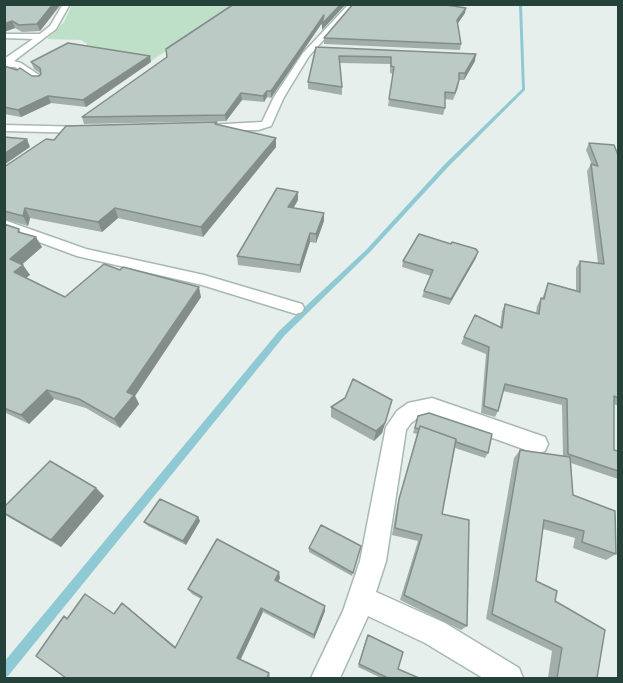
<!DOCTYPE html>
<style>
body{margin:0}
#map{position:relative;width:623px;height:683px;overflow:hidden;background:#e6efeb;font-family:Montserrat,sans-serif}
canvas{display:block}
.frame{position:absolute;inset:0;border:6px solid #24423a;pointer-events:none}
</style>
<div id="map">
<canvas width="623" height="683"></canvas>
<div class="frame"></div>
</div>
<script>
const ctx = document.querySelector('canvas').getContext('2d');
ctx.lineJoin = 'round';
function paint(path, color) { ctx.fillStyle = color; ctx.fill(path, 'evenodd'); }
const toPath = rows => new Path2D(rows.map(r => 'M' + r).join(''));
function strokePath(path, color, width, dash) { ctx.strokeStyle = color; ctx.lineWidth = width; ctx.lineCap = dash ? 'butt' : 'round'; ctx.setLineDash(dash || []); ctx.stroke(path); }
paint(toPath([
 [72,5,236,5,145,65,87,50,87,44,81,40,47,39,64,22]
]), '#bfe0c8');
paint(toPath([
 [519,4,522,4,525,90,448,167,370,252,285,335,8,676,4,678,4,662,279,331,366,250,444,165,522,89,519,4]
]), '#8ec9d4');
const minor = toPath([
 [63,4,70,4,56,29,14,61,21,63,42,77,42,81,36,81,15,67,4,67,4,59,33,39,4,38,4,34,40,34,50,26,63,4],
 [349,4,356,4,309,56,284,97,271,126,258,130,204,130,204,126,208,125,262,122,274,97,303,53,349,4],
 [4,125,87,127,93,130,87,133,4,131,4,125],
 [4,220,86,249,204,275,302,304,304,308,302,312,296,314,202,285,77,256,4,229,4,220],
 [432,398,545,437,548,444,545,451,537,454,432,416,419,417,411,423,406,430,386,561,376,592,445,623,519,668,523,678,483,678,425,643,368,616,340,678,311,678,343,611,360,561,386,427,397,411,408,403,432,398]
]);
strokePath(minor, '#a8b8b2', 3);
paint(minor, '#fff');
paint(toPath([
 [4,4,61,4,40,31,22,32,15,28,4,32],
 [234,4,346,4,322,30,322,23,271,98,267,97,264,102,242,100,226,121,84,124,82,117,167,57],
 [465,13,458,23,461,44,460,50,324,44,324,38],
 [316,47,475,61,464,80,459,80,458,88,453,100,445,99,445,108,443,115,388,106,393,74,390,73,390,64,340,63,342,87,342,95,308,89,308,82],
 [31,62,151,62,86,107,51,103,21,117,4,114,4,66,32,76,39,76,41,74,34,69],
 [217,122,217,125,276,138,276,147,203,237,118,218,102,232,30,218,28,226,4,219,4,167,54,140],
 [589,143,618,155,618,406,614,404,614,450,618,451,618,479,571,463,573,495,616,554,606,560,573,548,575,538,543,529,536,581,555,601,597,678,548,678,552,651,486,619,514,458,520,450,563,456,562,405,503,391,498,411,495,417,481,413,486,354,461,344,464,337,500,327,502,311,505,304,536,313,537,306,541,298,542,299,548,283,576,290,576,268,580,261,598,263,587,171,591,164,592,165,586,150],
 [298,200,293,208,324,213,324,221,316,243,310,242,300,273,238,265,237,256],
 [4,224,19,229,21,233,42,247,22,264,30,275,26,278,65,297,201,297,135,396,139,404,120,428,86,408,54,399,29,424,6,413,4,415],
 [476,258,449,305,422,297,424,291,431,276,402,267,403,261],
 [331,407,389,411,382,433,374,441,331,417],
 [418,416,488,453,485,458,455,448,442,514,467,626,461,630,400,600,418,541,392,535,397,506,417,434,413,433],
 [96,488,104,496,61,547,12,519,4,514,4,507],
 [198,517,200,521,186,545,148,526,144,522],
 [361,546,352,576,309,552,309,548],
 [280,578,278,582,325,606,325,611,314,639,263,612,240,659,270,675,269,678,66,678,64,616,68,618,114,613,122,603,176,647,201,599,192,594,188,589],
 [368,635,398,669,419,678,381,678,358,667,366,639]
]), '#a1aea9');
paint(toPath([
 [53,4,61,4,40,31,37,24],
 [341,4,346,4,322,30,322,24],
 [466,8,465,13,456,26,457,20],
 [324,15,324,20,271,98,271,91],
 [12,21,15,28,4,32,4,24],
 [476,54,475,61,464,80,465,73],
 [150,56,151,62,86,107,83,100],
 [267,91,267,97,264,102,263,96],
 [241,93,242,100,226,121,225,115],
 [48,96,51,103,21,117,18,110],
 [276,138,276,147,203,237,201,227],
 [27,139,30,147,4,165,4,154],
 [298,192,298,200,289,216,288,207],
 [25,208,30,218,28,226,23,216],
 [115,208,118,218,102,232,98,222],
 [324,213,324,221,316,243,316,234],
 [310,233,310,242,300,273,300,265],
 [36,237,42,247,17,269,10,259],
 [478,252,476,258,449,305,451,299],
 [23,265,30,275,20,282,14,272],
 [199,287,201,297,135,396,139,404,120,428,114,419,127,392],
 [47,390,54,399,29,424,21,415],
 [392,400,382,433,374,441,376,431],
 [96,488,104,496,61,547,51,540],
 [198,517,200,521,186,545,183,541],
 [279,572,280,578,276,586,275,580],
 [122,603,129,608,180,651,175,648],
 [325,606,325,611,314,639,314,635],
 [261,608,263,612,240,661,237,658]
]), '#838d89');
const building = toPath([
 [4,4,53,4,37,24,19,25,12,21,4,24,4,4],
 [234,4,341,4,322,24,324,15,271,91,267,91,263,96,241,93,225,115,82,117,167,57,166,49,234,4],
 [353,4,440,4,466,8,457,20,461,44,324,38,353,4],
 [68,43,150,56,83,100,48,96,18,110,4,107,4,66,17,70,20,68,32,76,39,76,41,74,40,68,31,62,68,43],
 [316,47,476,54,465,73,459,73,459,80,455,93,445,92,445,108,389,99,394,67,391,66,391,57,339,56,342,87,308,82,316,47],
 [217,122,215,124,276,138,201,227,115,208,98,222,25,208,23,216,4,211,4,167,46,139,54,140,66,126,217,122],
 [4,137,27,139,4,154,4,137],
 [589,143,614,145,618,155,618,398,614,396,614,450,618,451,618,471,568,454,567,399,505,384,498,411,484,406,489,347,464,337,475,315,502,328,505,304,539,314,541,298,544,299,548,283,580,292,580,261,604,264,591,164,598,166,589,143],
 [277,188,298,192,288,207,324,213,316,234,310,233,300,265,237,256,277,188],
 [4,224,19,229,18,232,36,237,10,259,23,265,14,272,65,297,104,264,120,270,123,267,199,287,127,392,134,395,114,419,79,399,47,390,21,415,4,408,4,224],
 [419,234,451,244,452,242,476,249,478,252,451,299,424,291,433,270,403,261,419,234],
 [353,379,392,400,385,423,376,431,331,407,345,398,353,379],
 [429,413,492,434,488,453,456,442,456,439,420,426,419,429,415,428,418,416,429,413],
 [420,426,456,439,442,514,469,520,467,626,404,595,422,535,395,528,399,499,420,426],
 [520,450,570,457,573,495,615,511,616,554,582,542,584,531,544,520,536,581,557,591,555,601,605,630,597,678,557,678,562,648,492,614,520,450],
 [50,461,96,488,51,540,4,513,4,507,50,461],
 [160,499,198,517,183,541,144,522,160,499],
 [321,525,361,546,353,573,309,548,321,525],
 [217,539,279,572,275,580,325,606,314,635,261,608,237,658,269,673,267,678,66,678,36,656,64,616,67,619,85,594,114,614,122,603,175,648,202,597,188,589,217,539],
 [368,635,403,652,398,669,419,678,388,678,359,664,368,635]
]);
paint(building, '#bbcac4');
strokePath(building, '#838d89', 1.5);
</script>
